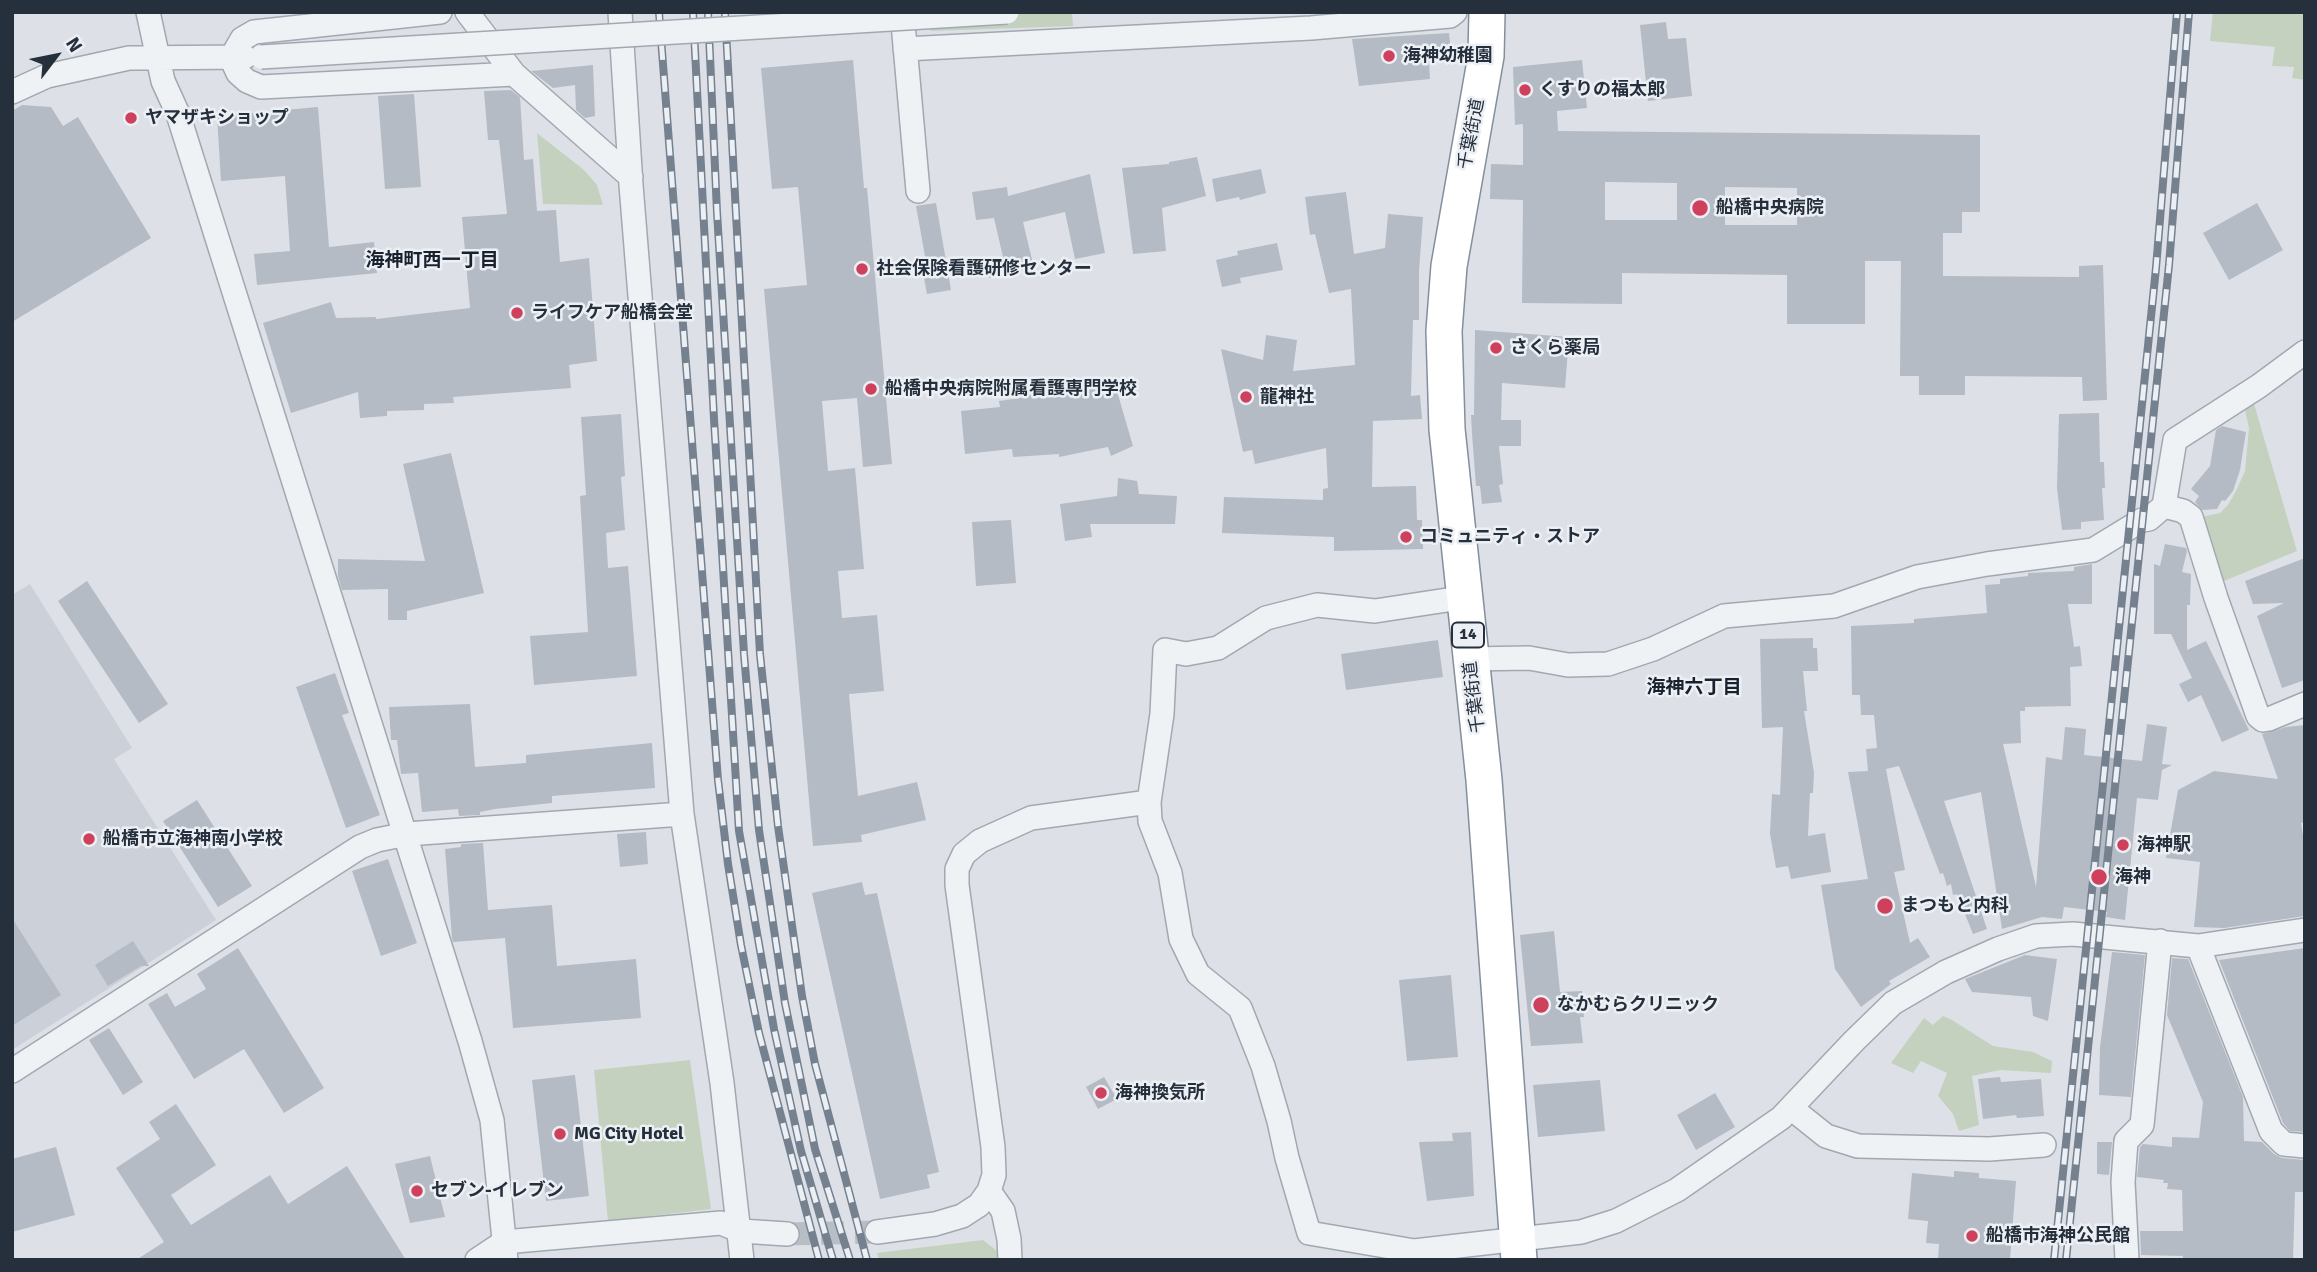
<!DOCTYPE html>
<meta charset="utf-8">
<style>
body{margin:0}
#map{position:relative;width:2317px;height:1272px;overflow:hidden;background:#dde1e7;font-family:Signika,sans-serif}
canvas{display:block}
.frame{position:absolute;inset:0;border:14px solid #26303d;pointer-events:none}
.north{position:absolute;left:21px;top:21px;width:70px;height:70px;-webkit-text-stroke:5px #ecf0f5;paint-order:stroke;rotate:58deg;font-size:19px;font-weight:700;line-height:28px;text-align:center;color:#26303d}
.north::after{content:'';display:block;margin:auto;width:24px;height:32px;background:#26303d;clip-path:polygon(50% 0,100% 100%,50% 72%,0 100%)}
</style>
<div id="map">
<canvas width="2317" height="1272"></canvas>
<div class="frame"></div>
<div class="north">N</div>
</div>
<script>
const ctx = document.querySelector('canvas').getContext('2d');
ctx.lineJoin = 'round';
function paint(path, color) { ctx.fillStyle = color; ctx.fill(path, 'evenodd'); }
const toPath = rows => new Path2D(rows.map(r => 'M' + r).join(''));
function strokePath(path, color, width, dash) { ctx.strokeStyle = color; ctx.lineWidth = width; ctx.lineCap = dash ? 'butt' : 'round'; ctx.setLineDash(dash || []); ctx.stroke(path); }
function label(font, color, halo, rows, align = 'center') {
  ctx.font = font + ' Signika,"Noto Sans JP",sans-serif'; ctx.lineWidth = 5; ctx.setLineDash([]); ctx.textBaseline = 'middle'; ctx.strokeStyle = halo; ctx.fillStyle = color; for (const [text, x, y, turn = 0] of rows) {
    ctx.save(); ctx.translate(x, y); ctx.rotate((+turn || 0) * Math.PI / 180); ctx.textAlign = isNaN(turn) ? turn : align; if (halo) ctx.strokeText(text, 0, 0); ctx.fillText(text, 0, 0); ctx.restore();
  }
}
paint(toPath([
 [30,584,132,748,114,759,216,920,12,1050,12,595]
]), '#cbd0d9');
paint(toPath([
 [930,12,1072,12,1073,26,931,31],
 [2213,12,2305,12,2305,80,2292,78,2294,67,2272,66,2275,47,2210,41],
 [537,133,584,170,597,185,603,205,543,204],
 [2252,397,2297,551,2219,583,2197,518,2220,513,2228,505,2236,491,2245,471,2249,428,2243,401],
 [1943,1016,1952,1020,1993,1046,2033,1052,2052,1061,2051,1073,2000,1070,1972,1076,1979,1125,1959,1131,1953,1114,1938,1096,1947,1073,1921,1061,1913,1073,1891,1063,1924,1018,1933,1025],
 [690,1060,711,1209,608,1221,594,1070],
 [983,1240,1001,1254,1001,1260,879,1260,877,1253]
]), '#c4d1be');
paint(toPath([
 [1666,22,1668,39,1686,38,1692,96,1648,101,1640,25],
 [1449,33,1452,59,1429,62,1430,79,1359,86,1352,39],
 [853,60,864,188,867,188,892,464,863,467,857,398,822,401,828,471,855,468,864,569,838,571,842,618,877,615,884,691,849,694,858,796,917,782,926,820,861,835,862,842,813,846,764,289,807,285,798,187,772,189,761,68],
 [1582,60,1587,108,1557,111,1558,131,1980,135,1980,212,1962,212,1962,233,1943,233,1943,276,2079,277,2079,266,2103,265,2107,400,2083,401,2082,377,1965,376,1965,395,1919,395,1919,376,1900,376,1901,261,1865,261,1865,324,1787,324,1787,275,1622,273,1622,304,1522,303,1523,200,1490,199,1491,164,1523,165,1523,124,1515,125,1513,67],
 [1605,182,1677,183,1677,220,1605,220],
 [1725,187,1797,188,1797,225,1725,225],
 [593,65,595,116,585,118,576,110,575,85,553,88,531,71],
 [511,90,520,97,524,160,533,159,537,211,556,210,560,262,589,258,597,361,569,365,571,388,453,397,454,403,424,404,424,410,387,411,387,416,360,418,358,392,291,413,263,323,331,302,336,318,376,317,376,319,470,308,462,217,507,214,499,140,488,140,484,91],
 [414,94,421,187,385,189,378,96],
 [22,105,51,107,63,126,78,117,151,238,12,322,12,111],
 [318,107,329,247,374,242,377,273,257,285,254,254,290,251,285,176,221,181,217,116],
 [1197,157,1206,196,1162,208,1166,251,1133,254,1122,168,1169,164,1169,162],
 [1261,169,1266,193,1240,200,1239,197,1216,202,1212,179],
 [1090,174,1105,253,1075,259,1065,212,1023,222,1034,268,989,278,986,260,1003,257,994,218,976,220,972,192,1007,187,1008,196],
 [1346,192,1354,254,1385,248,1388,214,1423,217,1419,271,1419,320,1413,320,1411,396,1420,395,1422,419,1373,421,1372,487,1416,486,1417,520,1422,520,1423,549,1334,551,1334,537,1222,533,1224,497,1323,500,1323,489,1328,488,1326,448,1255,464,1252,450,1243,452,1221,349,1263,360,1266,335,1297,340,1293,371,1355,365,1351,289,1329,293,1315,234,1310,235,1305,197],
 [936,203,951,290,927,294,923,273,928,273,916,206],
 [2257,203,2283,250,2229,280,2203,233],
 [1277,243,1283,270,1240,278,1241,283,1222,287,1216,260,1238,255,1237,251],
 [1475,330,1569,337,1565,388,1502,383,1501,420,1521,420,1521,446,1499,446,1503,484,1499,485,1502,502,1482,504,1480,486,1476,486,1472,434,1471,415,1474,415],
 [1114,381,1133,446,1111,456,1108,447,1059,457,1059,454,1013,457,1012,449,965,454,961,411,1000,407,999,401,1027,397,1027,395,1045,393,1045,395,1083,390],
 [2099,413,2100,462,2104,462,2105,488,2102,488,2104,520,2081,522,2081,529,2062,530,2057,488,2059,414],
 [621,414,625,476,621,477,625,530,606,533,608,568,628,566,637,676,534,685,530,636,588,632,580,496,586,495,581,417],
 [2222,426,2246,432,2240,470,2233,491,2225,501,2222,500,2217,509,2202,510,2195,502,2199,496,2191,489,2210,466,2216,430],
 [451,453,484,593,407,611,407,620,388,620,388,589,342,590,338,576,338,559,425,561,403,464],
 [1118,478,1137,481,1139,494,1177,496,1175,524,1090,524,1092,537,1065,541,1060,504,1117,496],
 [1011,520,1016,583,976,586,972,522],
 [2165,544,2186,548,2187,551,2182,572,2191,574,2190,605,2187,605,2187,650,2206,641,2249,730,2222,742,2201,695,2188,702,2179,684,2192,678,2171,634,2154,634,2154,564,2160,566],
 [2305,558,2305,680,2282,688,2257,616,2284,603,2253,604,2245,581],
 [2092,564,2092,604,2068,604,2074,647,2080,646,2082,666,2070,667,2071,706,2025,707,2025,711,2020,711,2021,743,2003,744,2036,887,2046,757,2062,760,2065,727,2086,729,2084,755,2142,761,2147,724,2167,727,2162,764,2172,765,2162,770,2158,800,2137,798,2125,920,2106,917,2107,912,2064,907,2062,919,2042,917,2002,929,1981,792,1944,801,1987,929,1973,934,1957,894,1953,895,1951,884,1947,886,1943,873,1940,874,1899,766,1886,769,1905,870,1894,872,1910,943,1918,938,1930,957,1889,981,1891,984,1861,1007,1835,969,1821,885,1868,879,1848,772,1868,771,1866,749,1877,748,1874,715,1861,715,1860,695,1852,695,1851,626,1914,623,1914,619,1987,613,1985,585,2000,584,2000,579,2028,576,2028,573,2074,571,2074,567],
 [87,581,168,704,139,723,58,601],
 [1813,638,1813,648,1817,648,1818,671,1803,671,1807,711,1804,711,1814,773,1813,793,1810,793,1808,836,1825,833,1831,872,1791,879,1788,866,1776,868,1770,834,1772,794,1780,795,1783,727,1762,728,1760,639],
 [1438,640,1443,677,1346,690,1341,654],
 [335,673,349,713,342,715,380,815,346,828,296,687],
 [470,704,475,767,526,763,526,755,652,743,655,788,552,796,552,803,495,809,480,812,480,815,459,816,458,809,422,812,418,773,401,774,397,740,391,740,389,707],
 [2305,725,2305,822,2301,823,2305,848,2305,916,2224,928,2194,927,2200,862,2166,858,2178,790,2214,771,2278,779,2262,734,2286,727],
 [197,800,252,886,218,907,163,821],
 [646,832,648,864,620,867,617,834],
 [483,843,488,910,552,905,557,966,636,959,641,1018,513,1028,505,938,453,942,452,938,445,849,461,847,461,844],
 [388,859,417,943,381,956,352,871],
 [862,882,865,895,877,893,939,1172,927,1175,930,1188,880,1199,812,893],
 [12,918,61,995,12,1026],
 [1554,931,1560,992,1582,991,1584,1017,1580,1017,1583,1043,1531,1046,1520,935],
 [133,941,149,966,141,966,108,986,95,965],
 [238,948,324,1088,284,1113,244,1049,194,1079,148,1004,167,993,175,1007,206,989,197,974],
 [2305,948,2305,1132,2290,1131,2283,1123,2219,960],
 [2112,952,2145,955,2131,1097,2099,1095,2100,1047],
 [2025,955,2057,959,2048,1021,2033,1016,2031,997,1972,992,1965,979],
 [2172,958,2188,959,2243,1097,2244,1141,2262,1142,2274,1154,2282,1158,2305,1160,2305,1192,2295,1192,2293,1260,2183,1260,2183,1256,2141,1255,2140,1231,2183,1231,2182,1190,2167,1189,2168,1183,2163,1183,2164,1180,2137,1177,2140,1147,2143,1144,2172,1147,2172,1137,2199,1138,2203,1102,2167,1015],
 [1451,975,1458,1057,1407,1061,1399,980],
 [109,1028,143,1082,123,1095,89,1040],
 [575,1075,589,1196,546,1201,532,1080],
 [1104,1077,1117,1099,1098,1109,1086,1087],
 [2000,1077,2001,1082,2041,1079,2044,1116,2017,1118,2016,1115,1983,1119,1978,1079],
 [1600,1080,1605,1131,1538,1137,1533,1085],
 [1715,1093,1735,1127,1696,1150,1677,1115],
 [176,1104,216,1165,171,1195,191,1225,270,1175,288,1204,347,1166,406,1260,136,1260,164,1242,116,1168,160,1139,149,1122],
 [1471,1132,1474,1196,1427,1201,1419,1142,1453,1141,1452,1133],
 [2097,1142,2112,1142,2109,1175,2097,1174],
 [56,1147,75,1215,12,1232,12,1159],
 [430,1156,445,1217,410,1223,395,1164],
 [1954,1171,1979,1173,1979,1178,2016,1181,2010,1260,1938,1260,1939,1244,1926,1243,1928,1221,1908,1219,1912,1173,1954,1177]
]), '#b4bbc4');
strokePath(toPath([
 [787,1234,877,1232]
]), '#b8bec5', 23, [23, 11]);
const minor = toPath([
 [148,12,163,81,178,114,470,1041,492,1120,506,1260],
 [440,12,254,32,242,39,231,58,238,73,247,81,261,87,514,74],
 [467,12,514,74,631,177],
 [620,12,631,185,682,814,722,1083,742,1260],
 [902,12,918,191],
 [905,49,1311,28,1450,16,1455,12],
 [12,92,47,76,129,58,245,57],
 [2164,506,2183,511,2191,517,2216,598,2258,716,2263,720,2269,719,2305,704],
 [1470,659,1529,658,1568,665,1608,664,1653,649,1724,616,1834,606,1917,577,1987,564,2093,550,2142,520,2149,519,2164,506,2175,440,2259,386,2305,352],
 [1149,802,1150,821,1170,873,1181,939,1198,974,1240,1008,1263,1066,1279,1121,1287,1158,1309,1233,1414,1251,1581,1232,1616,1221,1677,1190,1781,1118,1854,1041,1893,1003,1946,972,1998,949,2036,936,2073,934,2198,946,2305,930],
 [2198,946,2271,1131,2284,1144,2305,1146],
 [12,1071,360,847,377,840,407,834,682,814],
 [1791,1108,1826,1136,1858,1146,1989,1149,2044,1145],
 [989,1191,1003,1211,1009,1239,1010,1260],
 [877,1232,935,1224,962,1216,979,1205,989,1191,994,1175,993,1147,957,885,957,869,964,854,980,841,1031,818,1149,802,1162,714,1165,650,1186,654,1218,648,1266,618,1317,605,1375,611,1447,600,1465,600],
 [477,1260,504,1242,721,1223,741,1231,787,1234],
 [2127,1260,2123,1182,2126,1141,2142,1125,2160,941]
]);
const highway = toPath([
 [1487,12,1486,56,1449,266,1444,331,1447,429,1484,780,1519,1260]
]);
strokePath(minor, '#a2a8b1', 26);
strokePath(highway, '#848f9d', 38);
strokePath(minor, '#eff2f5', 23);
strokePath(highway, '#fff', 35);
const rail = toPath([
 [659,12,718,780,728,864,741,945,759,1033,819,1260],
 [693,12,714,419,739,831,774,1029,801,1151,833,1260],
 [708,12,717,212,744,654,759,830,785,1003,815,1149,850,1260],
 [725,12,760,654,778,826,802,996,815,1064,867,1260],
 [2054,1260,2156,268,2177,12],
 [2066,1260,2169,265,2189,12]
]);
strokePath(rail, '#768190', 8);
strokePath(rail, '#ecf0f5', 5, [16]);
const minorBridge = toPath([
 [261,57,1007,12]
]);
strokePath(minorBridge, '#a2a8b1', 26, []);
strokePath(minorBridge, '#eff2f5', 23);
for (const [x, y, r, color] of [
 [1389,56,7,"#ce405c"],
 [1525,90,7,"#ce405c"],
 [131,118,7,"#ce405c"],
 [1700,208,9,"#ce405c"],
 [862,269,7,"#ce405c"],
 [517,313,7,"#ce405c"],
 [1496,348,7,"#ce405c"],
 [871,389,7,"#ce405c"],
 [1246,397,7,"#ce405c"],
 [1406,537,7,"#ce405c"],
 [89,839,7,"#ce405c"],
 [2123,845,7,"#ce405c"],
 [2099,877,9,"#ce405c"],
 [1885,906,9,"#ce405c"],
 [1541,1005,9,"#ce405c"],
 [1101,1093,7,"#ce405c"],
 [560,1134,7,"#ce405c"],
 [417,1191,7,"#ce405c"],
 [1972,1236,7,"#ce405c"]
]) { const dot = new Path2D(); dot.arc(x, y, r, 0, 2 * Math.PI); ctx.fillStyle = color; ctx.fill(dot); strokePath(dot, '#ecf0f5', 2.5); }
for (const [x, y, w] of [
 [1468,635,32]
]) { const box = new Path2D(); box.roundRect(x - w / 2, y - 12.5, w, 25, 5); ctx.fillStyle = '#ecf0f5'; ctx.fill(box); strokePath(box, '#26303d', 2); }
label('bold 16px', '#26303d', null, [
 ["14",1468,635]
]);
label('bold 18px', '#26303d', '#ecf0f5', [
 ["海神幼稚園",1403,56],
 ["くすりの福太郎",1539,90],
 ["ヤマザキショップ",145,118],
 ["船橋中央病院",1716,208],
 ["社会保険看護研修センター",876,269],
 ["ライフケア船橋会堂",531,313],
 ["さくら薬局",1510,348],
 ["船橋中央病院附属看護専門学校",885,389],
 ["龍神社",1260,397],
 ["コミュニティ・ストア",1420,537],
 ["船橋市立海神南小学校",103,839],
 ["海神駅",2137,845],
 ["海神",2115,877],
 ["まつもと内科",1901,906],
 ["なかむらクリニック",1557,1005],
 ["海神換気所",1115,1093],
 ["MG City Hotel",574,1134],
 ["セブン-イレブン",431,1191],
 ["船橋市海神公民館",1986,1236]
], 'left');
label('18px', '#26303d', '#ecf0f5', [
 ["千葉街道",1472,134,-79],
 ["千葉街道",1475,697,-97]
]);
label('bold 19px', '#19212e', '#ecf0f5', [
 ["海神町西一丁目",432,261],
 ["海神六丁目",1694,688]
]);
</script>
